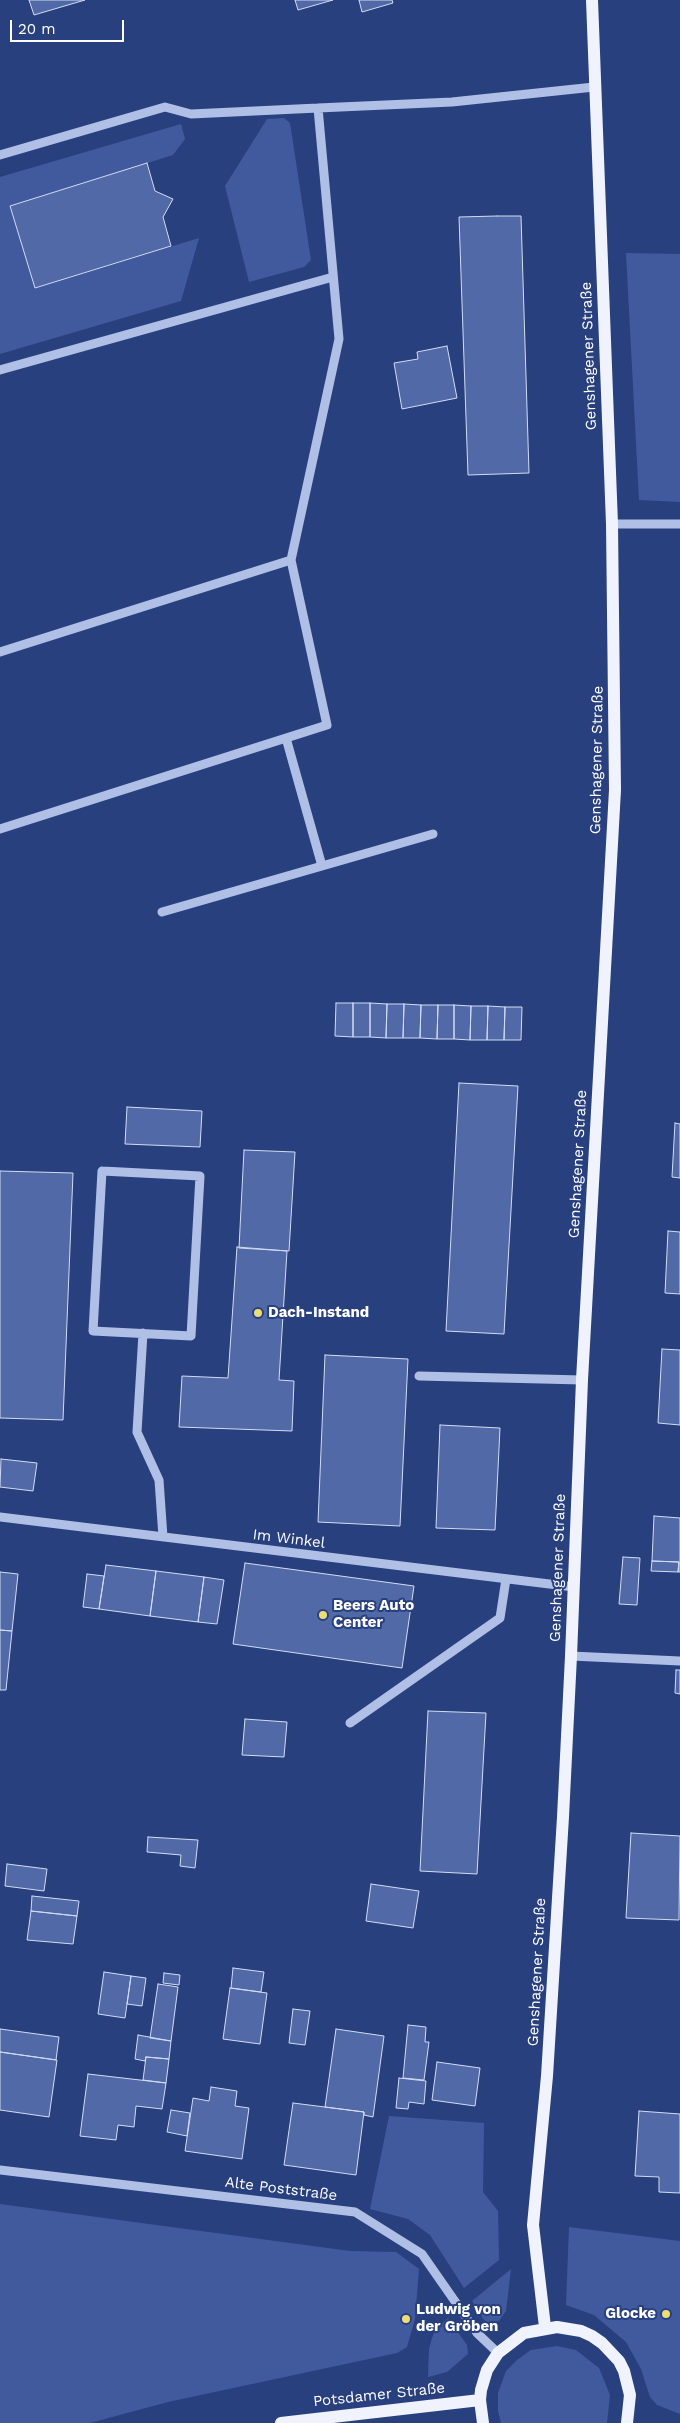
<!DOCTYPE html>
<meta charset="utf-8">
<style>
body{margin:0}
#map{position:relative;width:680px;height:2423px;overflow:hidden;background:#29407f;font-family:"Work Sans",sans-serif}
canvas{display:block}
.scale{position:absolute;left:10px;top:20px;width:114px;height:22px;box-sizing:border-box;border:2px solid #fff;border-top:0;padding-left:6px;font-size:15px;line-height:18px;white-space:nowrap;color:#fff;-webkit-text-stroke:4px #29407f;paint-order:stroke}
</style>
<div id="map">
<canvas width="680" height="2423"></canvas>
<div class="scale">20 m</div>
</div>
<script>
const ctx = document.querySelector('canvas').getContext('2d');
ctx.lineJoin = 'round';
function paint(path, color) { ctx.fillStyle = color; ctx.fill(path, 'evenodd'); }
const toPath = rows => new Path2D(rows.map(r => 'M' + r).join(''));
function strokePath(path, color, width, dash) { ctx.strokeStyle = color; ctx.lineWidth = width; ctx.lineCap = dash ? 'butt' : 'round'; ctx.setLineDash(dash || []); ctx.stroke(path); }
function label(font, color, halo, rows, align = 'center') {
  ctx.font = font + ' "Work Sans",sans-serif'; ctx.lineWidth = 4; ctx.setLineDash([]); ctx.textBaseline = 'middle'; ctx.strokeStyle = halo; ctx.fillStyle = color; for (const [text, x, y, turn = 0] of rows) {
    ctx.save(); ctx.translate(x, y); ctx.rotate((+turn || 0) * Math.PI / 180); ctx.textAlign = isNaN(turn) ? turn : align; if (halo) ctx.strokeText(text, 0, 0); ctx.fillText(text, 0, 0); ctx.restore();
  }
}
paint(toPath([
 [284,118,290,123,311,260,304,267,249,282,225,186,267,119],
 [181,124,185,139,173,155,10,206,36,288,199,238,181,301,0,354,0,177],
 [626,253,680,254,680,502,639,500],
 [389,2116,484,2123,483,2192,498,2211,499,2260,464,2288,430,2235,408,2219,370,2209],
 [0,2204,350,2251,396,2252,419,2269,415,2319,407,2347,397,2353,168,2402,90,2423,0,2423],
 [569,2227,680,2241,680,2414,657,2405,650,2397,641,2369,626,2342,594,2315,566,2305],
 [511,2269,506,2311,499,2321,490,2324,483,2319,472,2301],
 [448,2318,467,2345,468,2354,447,2372,428,2377,429,2349,432,2338,436,2329],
 [557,2346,576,2350,599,2368,610,2395,607,2423,501,2423,498,2411,498,2393,506,2371,517,2360,531,2350]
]), '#415a9e');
const building = toPath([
 [29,0,85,0,34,15,29,0],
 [295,0,333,0,298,10,295,0],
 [359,0,392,0,393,3,362,12,359,0],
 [147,163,155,191,173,199,163,217,171,246,35,288,10,206,147,163],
 [497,216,521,216,529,473,468,475,459,217,497,216],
 [447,346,457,398,402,409,394,363,418,359,417,352,447,346],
 [336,1003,353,1003,353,1037,335,1036,336,1003],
 [353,1003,370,1003,370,1037,353,1037,353,1003],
 [370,1003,387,1004,386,1038,370,1037,370,1003],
 [387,1004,404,1004,403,1038,386,1038,387,1004],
 [404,1004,421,1005,420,1038,403,1038,404,1004],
 [421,1005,438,1005,437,1039,420,1038,421,1005],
 [438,1005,454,1005,454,1039,437,1039,438,1005],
 [454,1005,471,1006,470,1040,454,1039,454,1005],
 [471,1006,488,1006,487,1040,470,1040,471,1006],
 [488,1006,505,1007,504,1040,487,1040,488,1006],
 [505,1007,522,1007,521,1040,504,1040,505,1007],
 [459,1083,518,1086,504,1334,446,1331,459,1083],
 [127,1107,202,1111,200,1147,125,1144,127,1107],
 [675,1123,680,1124,680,1178,672,1177,675,1123],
 [244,1150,295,1152,289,1251,239,1248,244,1150],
 [0,1171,73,1173,63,1420,0,1418,0,1171],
 [668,1231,680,1232,680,1294,665,1293,668,1231],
 [237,1247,287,1251,279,1380,294,1381,292,1431,179,1427,182,1376,228,1378,237,1247],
 [662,1349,680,1350,680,1425,658,1423,662,1349],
 [325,1355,408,1359,400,1526,318,1522,325,1355],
 [440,1425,500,1428,495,1530,436,1528,440,1425],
 [1,1459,37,1463,33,1491,0,1487,1,1459],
 [654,1516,680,1518,680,1572,678,1572,679,1562,652,1561,654,1516],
 [623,1557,640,1558,637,1605,619,1604,623,1557],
 [652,1561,679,1562,678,1572,651,1571,652,1561],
 [245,1563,414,1586,402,1668,233,1644,245,1563],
 [106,1565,156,1571,150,1616,99,1609,106,1565],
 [156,1571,204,1577,198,1622,150,1616,156,1571],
 [0,1572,18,1574,12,1631,0,1630,0,1572],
 [87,1574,104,1576,99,1609,83,1607,87,1574],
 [204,1577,224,1580,217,1624,198,1622,204,1577],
 [0,1630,12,1631,6,1690,0,1690,0,1630],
 [676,1670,680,1670,680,1694,675,1693,676,1670],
 [428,1711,486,1713,477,1874,420,1871,428,1711],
 [245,1719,287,1722,284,1757,242,1755,245,1719],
 [631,1833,680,1836,679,1920,626,1918,631,1833],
 [148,1837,198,1840,195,1868,180,1866,181,1855,147,1852,148,1837],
 [7,1864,47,1869,44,1891,5,1886,7,1864],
 [371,1884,419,1891,413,1928,366,1921,371,1884],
 [32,1896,79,1901,77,1916,31,1911,32,1896],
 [31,1911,77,1916,73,1944,27,1940,31,1911],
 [233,1968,264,1972,261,1992,231,1988,233,1968],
 [104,1972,131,1976,125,2018,98,2014,104,1972],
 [164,1973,180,1975,179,1985,163,1983,164,1973],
 [131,1976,146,1978,142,2006,127,2004,131,1976],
 [158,1984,178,1987,171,2041,150,2038,158,1984],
 [230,1988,267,1993,260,2044,223,2039,230,1988],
 [293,2009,310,2011,305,2045,289,2043,293,2009],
 [408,2025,426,2027,425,2042,429,2042,424,2080,403,2078,408,2025],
 [0,2029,59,2037,56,2060,0,2052,0,2029],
 [336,2029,384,2036,373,2117,364,2115,364,2112,325,2107,336,2029],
 [138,2035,171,2041,169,2059,146,2057,145,2061,135,2059,138,2035],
 [0,2052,57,2060,49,2117,0,2110,0,2052],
 [146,2057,169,2059,166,2083,143,2080,146,2057],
 [437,2062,480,2068,475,2106,432,2100,437,2062],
 [88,2074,166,2083,162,2109,136,2106,134,2127,118,2125,116,2140,80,2136,88,2074],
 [399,2078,426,2081,424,2104,409,2102,408,2109,396,2108,399,2078],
 [211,2087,237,2091,235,2106,249,2108,242,2159,185,2151,193,2098,209,2101,211,2087],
 [293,2103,364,2112,356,2175,284,2165,293,2103],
 [171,2110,190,2113,187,2136,167,2132,171,2110],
 [639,2111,680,2114,680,2193,659,2192,659,2177,635,2176,639,2111]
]);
paint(building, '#5169a7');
strokePath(building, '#d2dcf4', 1);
strokePath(toPath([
 [0,155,165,107,191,114,318,108,452,102,594,87],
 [0,370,333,277],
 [612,524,680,524],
 [291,560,339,339,318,108],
 [0,652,291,560,327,725,0,829],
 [322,866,433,834],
 [162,912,322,866,286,738],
 [102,1171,200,1176,191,1336,93,1331,102,1171],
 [143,1333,137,1432,159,1480,163,1537],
 [419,1376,582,1380],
 [0,1517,574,1587],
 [571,1656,680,1661],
 [350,1723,500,1618,506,1579],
 [0,2170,355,2212,422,2254,477,2333,498,2353]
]), '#b0bfe5', 9);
strokePath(toPath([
 [545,2327,533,2225,547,2076,563,1817,571,1656,582,1380,615,790,612,524,592,0],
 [281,2423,480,2400],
 [483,2423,480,2400,481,2390,487,2370,498,2353,524,2333,557,2327,581,2331,592,2336,602,2343,619,2361,624,2371,630,2395,627,2423]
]), '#f0f3fd', 12);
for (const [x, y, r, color] of [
 [258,1313,5,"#ecde77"],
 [323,1615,5,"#ecde77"],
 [666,2314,5,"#ecde77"],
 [406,2319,5,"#ecde77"]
]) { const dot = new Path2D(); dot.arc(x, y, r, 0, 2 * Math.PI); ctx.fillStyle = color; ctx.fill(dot); strokePath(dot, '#29407f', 2); }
label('15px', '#fff', '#29407f', [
 ["Genshagener Straße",589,356,-92],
 ["Genshagener Straße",597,760,-89],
 ["Genshagener Straße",578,1164,-87],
 ["Im Winkel",289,1539,7],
 ["Genshagener Straße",558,1568,-88],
 ["Genshagener Straße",537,1972,-87],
 ["Alte Poststraße",281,2189,7],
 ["Potsdamer Straße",379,2395,-6]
]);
label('bold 15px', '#fff', '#29407f', [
 ["Dach-Instand",268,1313],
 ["Beers Auto",333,1606],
 ["Center",333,1623],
 ["Ludwig von",416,2310],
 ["der Gröben",416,2327],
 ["Glocke",656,2314,"right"]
], 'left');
</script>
